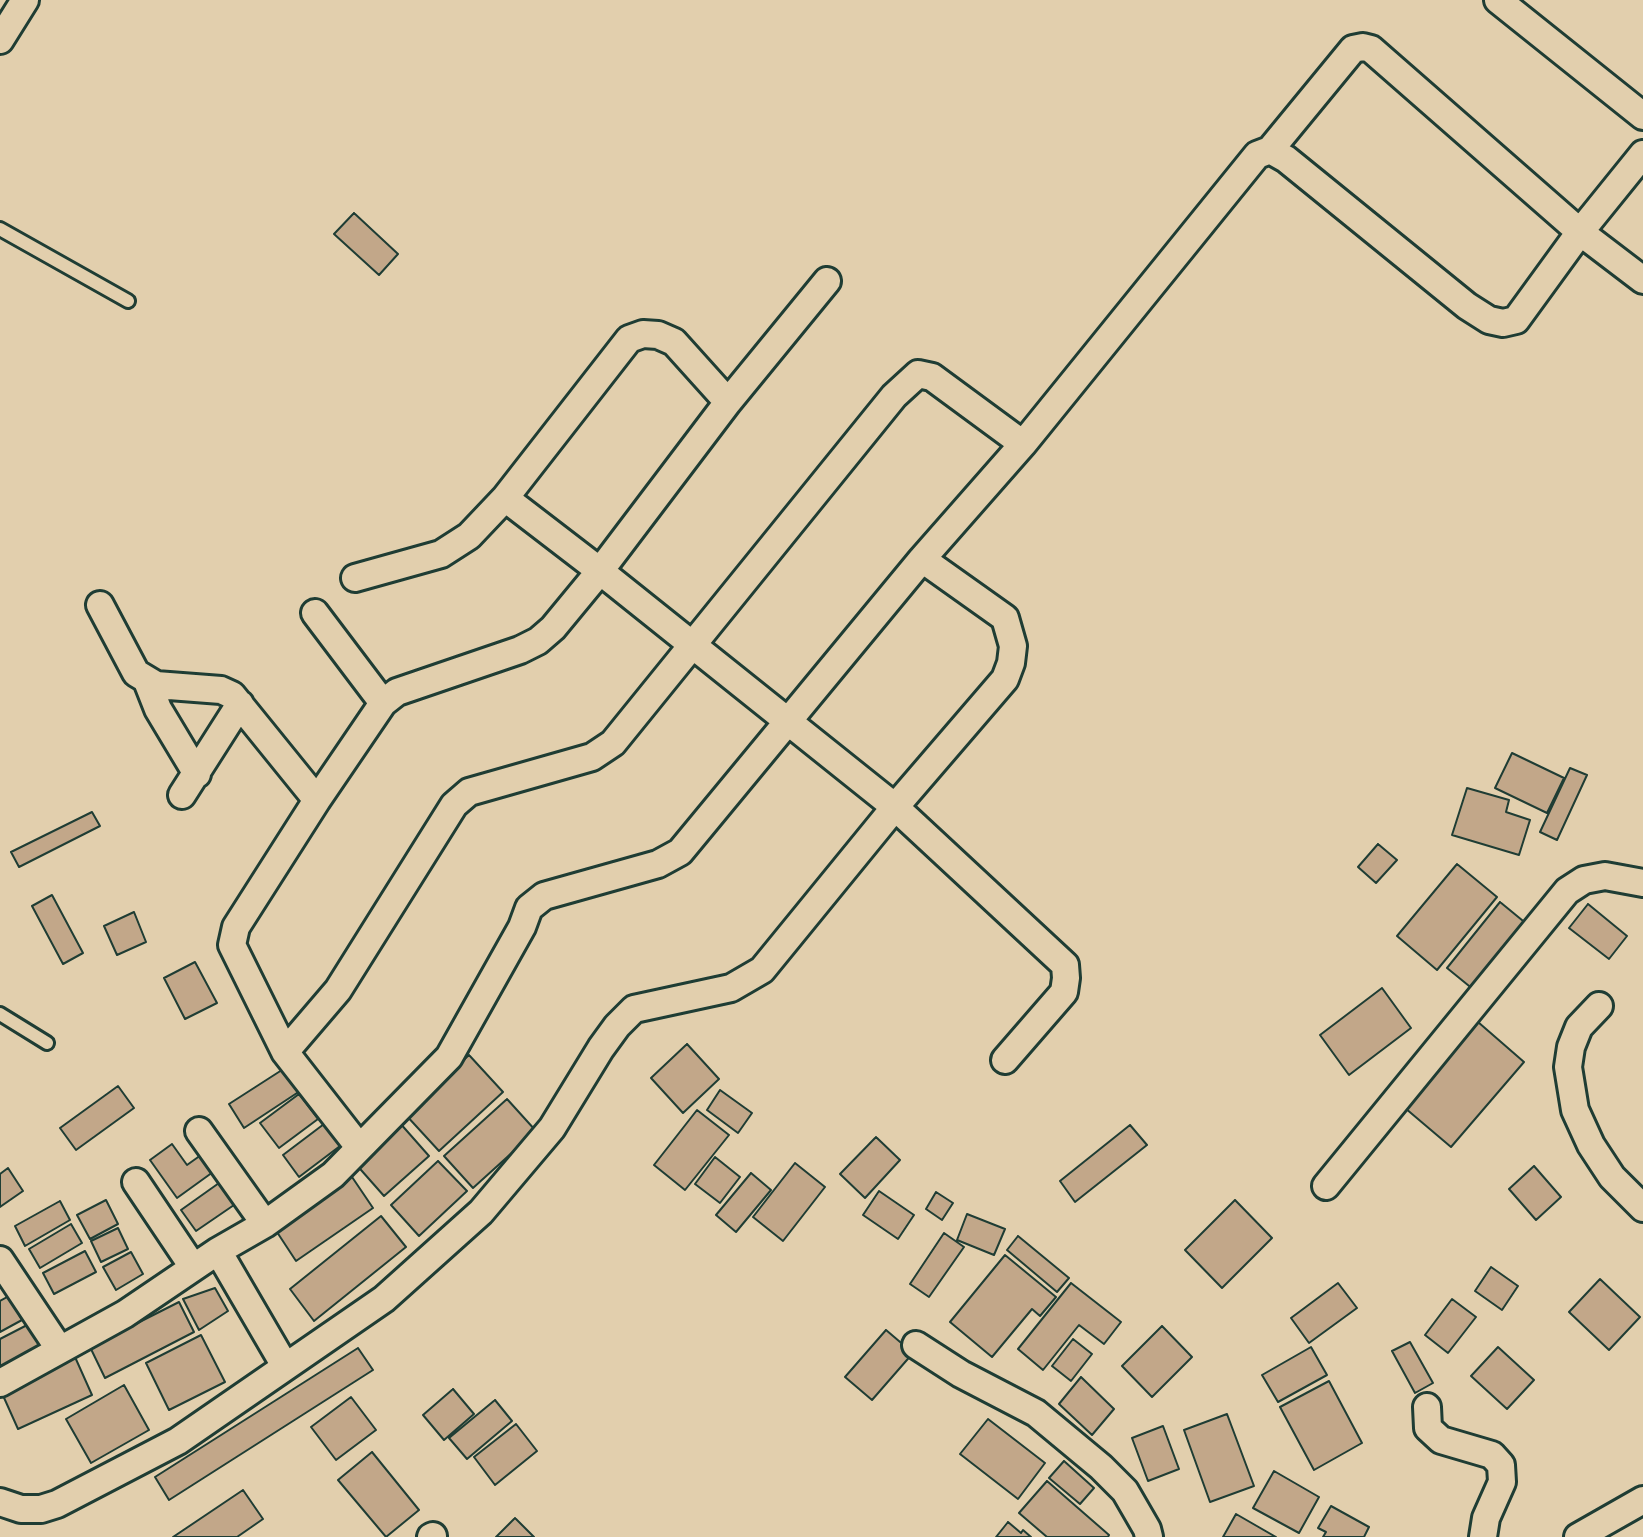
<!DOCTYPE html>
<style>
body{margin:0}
canvas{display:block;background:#e2cfad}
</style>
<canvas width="1643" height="1537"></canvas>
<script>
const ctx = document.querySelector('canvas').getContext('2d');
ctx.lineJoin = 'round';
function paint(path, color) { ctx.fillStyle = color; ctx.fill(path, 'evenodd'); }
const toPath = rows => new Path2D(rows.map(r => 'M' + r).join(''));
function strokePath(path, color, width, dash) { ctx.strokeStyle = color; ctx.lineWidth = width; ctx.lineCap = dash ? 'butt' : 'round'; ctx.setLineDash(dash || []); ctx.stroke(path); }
const building = toPath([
 [354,213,398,254,379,275,334,234,354,213],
 [1512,753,1564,778,1547,813,1495,788,1512,753],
 [1570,768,1587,775,1557,840,1540,832,1570,768],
 [1467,788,1509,800,1506,812,1530,820,1519,855,1452,835,1467,788],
 [92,812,100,826,19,867,11,852,92,812],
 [1378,844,1397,860,1376,883,1358,867,1378,844],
 [1457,864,1497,897,1437,970,1397,936,1457,864],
 [52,895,83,953,63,964,32,906,52,895],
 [1500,902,1528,925,1474,990,1447,968,1500,902],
 [1588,904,1627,936,1609,959,1569,928,1588,904],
 [134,912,146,942,117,955,104,926,134,912],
 [195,962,217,1003,185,1019,164,978,195,962],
 [1382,988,1411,1028,1349,1075,1320,1035,1382,988],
 [1478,1022,1524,1062,1451,1147,1405,1108,1478,1022],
 [687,1044,719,1079,683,1113,651,1078,687,1044],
 [469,1055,503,1092,439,1151,405,1114,469,1055],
 [285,1068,300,1091,244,1128,229,1104,285,1068],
 [118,1086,134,1108,76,1150,60,1128,118,1086],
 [720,1090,752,1113,738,1133,707,1110,720,1090],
 [299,1094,318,1119,279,1148,260,1123,299,1094],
 [507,1099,536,1131,473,1188,444,1156,507,1099],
 [697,1110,729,1135,685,1190,654,1165,697,1110],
 [399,1122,429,1156,384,1196,354,1162,399,1122],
 [324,1124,340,1146,299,1177,283,1155,324,1124],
 [1130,1125,1147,1145,1075,1202,1060,1181,1130,1125],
 [876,1137,900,1160,865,1198,840,1174,876,1137],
 [172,1144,187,1165,201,1155,213,1172,177,1198,150,1160,172,1144],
 [715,1157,740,1177,720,1203,695,1184,715,1157],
 [438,1161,467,1191,419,1236,391,1205,438,1161],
 [795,1163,825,1187,783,1241,753,1217,795,1163],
 [1534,1166,1561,1197,1536,1220,1509,1189,1534,1166],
 [8,1168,23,1191,0,1207,0,1174,8,1168],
 [751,1173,771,1190,736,1232,716,1215,751,1173],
 [350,1174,373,1208,296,1261,273,1226,350,1174],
 [219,1183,234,1205,196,1231,181,1210,219,1183],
 [879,1191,914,1215,898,1239,863,1215,879,1191],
 [936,1192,953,1203,942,1220,926,1209,936,1192],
 [106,1200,118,1224,90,1239,77,1215,106,1200],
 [1235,1200,1272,1238,1222,1288,1185,1250,1235,1200],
 [60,1201,70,1220,25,1246,15,1226,60,1201],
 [967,1214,1005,1229,994,1255,957,1240,967,1214],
 [381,1216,406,1247,314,1321,290,1289,381,1216],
 [71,1224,82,1243,40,1268,29,1249,71,1224],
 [118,1228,128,1249,101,1262,91,1241,118,1228],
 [944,1233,964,1247,929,1297,910,1284,944,1233],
 [1018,1236,1069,1278,1057,1292,1007,1250,1018,1236],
 [85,1251,96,1272,54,1294,43,1273,85,1251],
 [131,1252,143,1274,116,1290,103,1267,131,1252],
 [1005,1255,1056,1297,1040,1316,1032,1309,992,1357,950,1322,1005,1255],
 [1491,1267,1518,1286,1502,1310,1475,1291,1491,1267],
 [1600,1279,1640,1317,1609,1350,1569,1312,1600,1279],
 [1071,1283,1121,1322,1104,1344,1079,1325,1043,1370,1018,1349,1071,1283],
 [1338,1283,1357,1308,1309,1343,1291,1318,1338,1283],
 [215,1288,228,1311,199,1330,183,1299,215,1288],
 [9,1296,22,1320,0,1332,0,1301,9,1296],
 [1452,1299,1476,1317,1448,1353,1425,1335,1452,1299],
 [179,1302,194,1332,105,1378,90,1347,179,1302],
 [31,1323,45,1348,0,1371,0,1339,31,1323],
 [1162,1326,1192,1357,1152,1397,1122,1366,1162,1326],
 [886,1330,913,1353,872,1400,845,1377,886,1330],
 [201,1335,225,1382,169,1410,146,1363,201,1335],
 [1073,1339,1092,1354,1071,1381,1052,1366,1073,1339],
 [1410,1342,1433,1383,1415,1393,1392,1351,1410,1342],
 [1311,1347,1327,1375,1278,1402,1262,1375,1311,1347],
 [1498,1347,1534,1380,1507,1409,1471,1376,1498,1347],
 [358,1348,373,1370,169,1500,155,1477,358,1348],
 [75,1357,92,1395,18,1429,1,1391,75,1357],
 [1081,1377,1114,1409,1092,1435,1059,1404,1081,1377],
 [1329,1381,1362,1443,1314,1470,1280,1407,1329,1381],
 [124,1385,149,1430,91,1463,66,1419,124,1385],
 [453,1389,474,1414,444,1440,423,1415,453,1389],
 [351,1397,376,1430,336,1460,311,1427,351,1397],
 [495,1400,512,1421,467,1459,449,1438,495,1400],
 [1227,1414,1254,1486,1210,1502,1184,1430,1227,1414],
 [988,1419,1045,1463,1018,1499,960,1454,988,1419],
 [516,1424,537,1451,495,1485,474,1457,516,1424],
 [1163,1426,1179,1469,1148,1481,1132,1438,1163,1426],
 [372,1452,419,1510,386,1537,338,1480,372,1452],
 [1064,1461,1094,1488,1080,1504,1049,1478,1064,1461],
 [1274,1471,1319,1497,1299,1533,1253,1508,1274,1471],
 [1047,1481,1109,1535,1108,1537,1047,1537,1019,1513,1047,1481],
 [243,1490,263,1519,237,1537,173,1537,243,1490],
 [1331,1506,1369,1527,1364,1537,1323,1537,1326,1532,1318,1528,1331,1506],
 [1236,1514,1276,1537,1223,1537,1236,1514],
 [515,1518,534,1537,496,1537,515,1518],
 [1008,1522,1021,1533,1023,1530,1031,1537,996,1537,1008,1522]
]);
paint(building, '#c2a789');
strokePath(building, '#1f3d34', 2);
const service = toPath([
 [0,229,128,301],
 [0,1014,47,1043]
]);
const minor = toPath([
 [1498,0,1643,116],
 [0,40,25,0],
 [1270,150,1353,49,1363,47,1371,49,1580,232,1643,280],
 [505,498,600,571,895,807,1065,965,1066,978,1064,992,1005,1060],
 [355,578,441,554,469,536,505,498,629,339,643,334,658,335,674,342,728,402],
 [100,605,136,673,156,685,221,690,232,695,317,800],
 [315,613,383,703],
 [147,681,158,709,197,774],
 [182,795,240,704],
 [1599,1006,1579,1027,1571,1047,1568,1067,1575,1110,1591,1145,1612,1177,1643,1208],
 [285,1052,338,990,454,805,469,792,592,757,613,743,894,396,918,374,932,377,1023,444],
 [199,1131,265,1224],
 [359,1147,285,1052,232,945,236,927,317,800,383,703,397,692,520,650,538,641,553,628,600,571,728,402,827,281],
 [136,1182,193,1267],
 [1326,1186,1567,891,1584,880,1605,876,1643,883],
 [218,1251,285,1366],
 [0,1260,60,1350],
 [916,1345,961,1374,1036,1413,1101,1467,1125,1491,1147,1529,1149,1537],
 [0,1383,125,1314,218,1251,265,1224,333,1175,449,1057,522,927,529,908,544,896,658,864,680,852,922,559,1023,444,1257,155,1270,150,1286,159,1467,306,1489,320,1503,323,1516,320,1580,232,1643,154],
 [1427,1407,1428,1428,1441,1440,1492,1455,1501,1465,1502,1482,1486,1518,1483,1537],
 [0,1502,21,1509,41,1509,57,1504,178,1441,384,1299,481,1212,552,1128,601,1048,617,1026,634,1009,731,988,762,970,895,807,1005,679,1011,663,1013,646,1005,618,922,559],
 [431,1537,433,1536],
 [1578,1537,1643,1500]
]);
strokePath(service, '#1f3d34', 18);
strokePath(minor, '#1f3d34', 32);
strokePath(service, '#e2cfad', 12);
strokePath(minor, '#e2cfad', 26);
</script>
